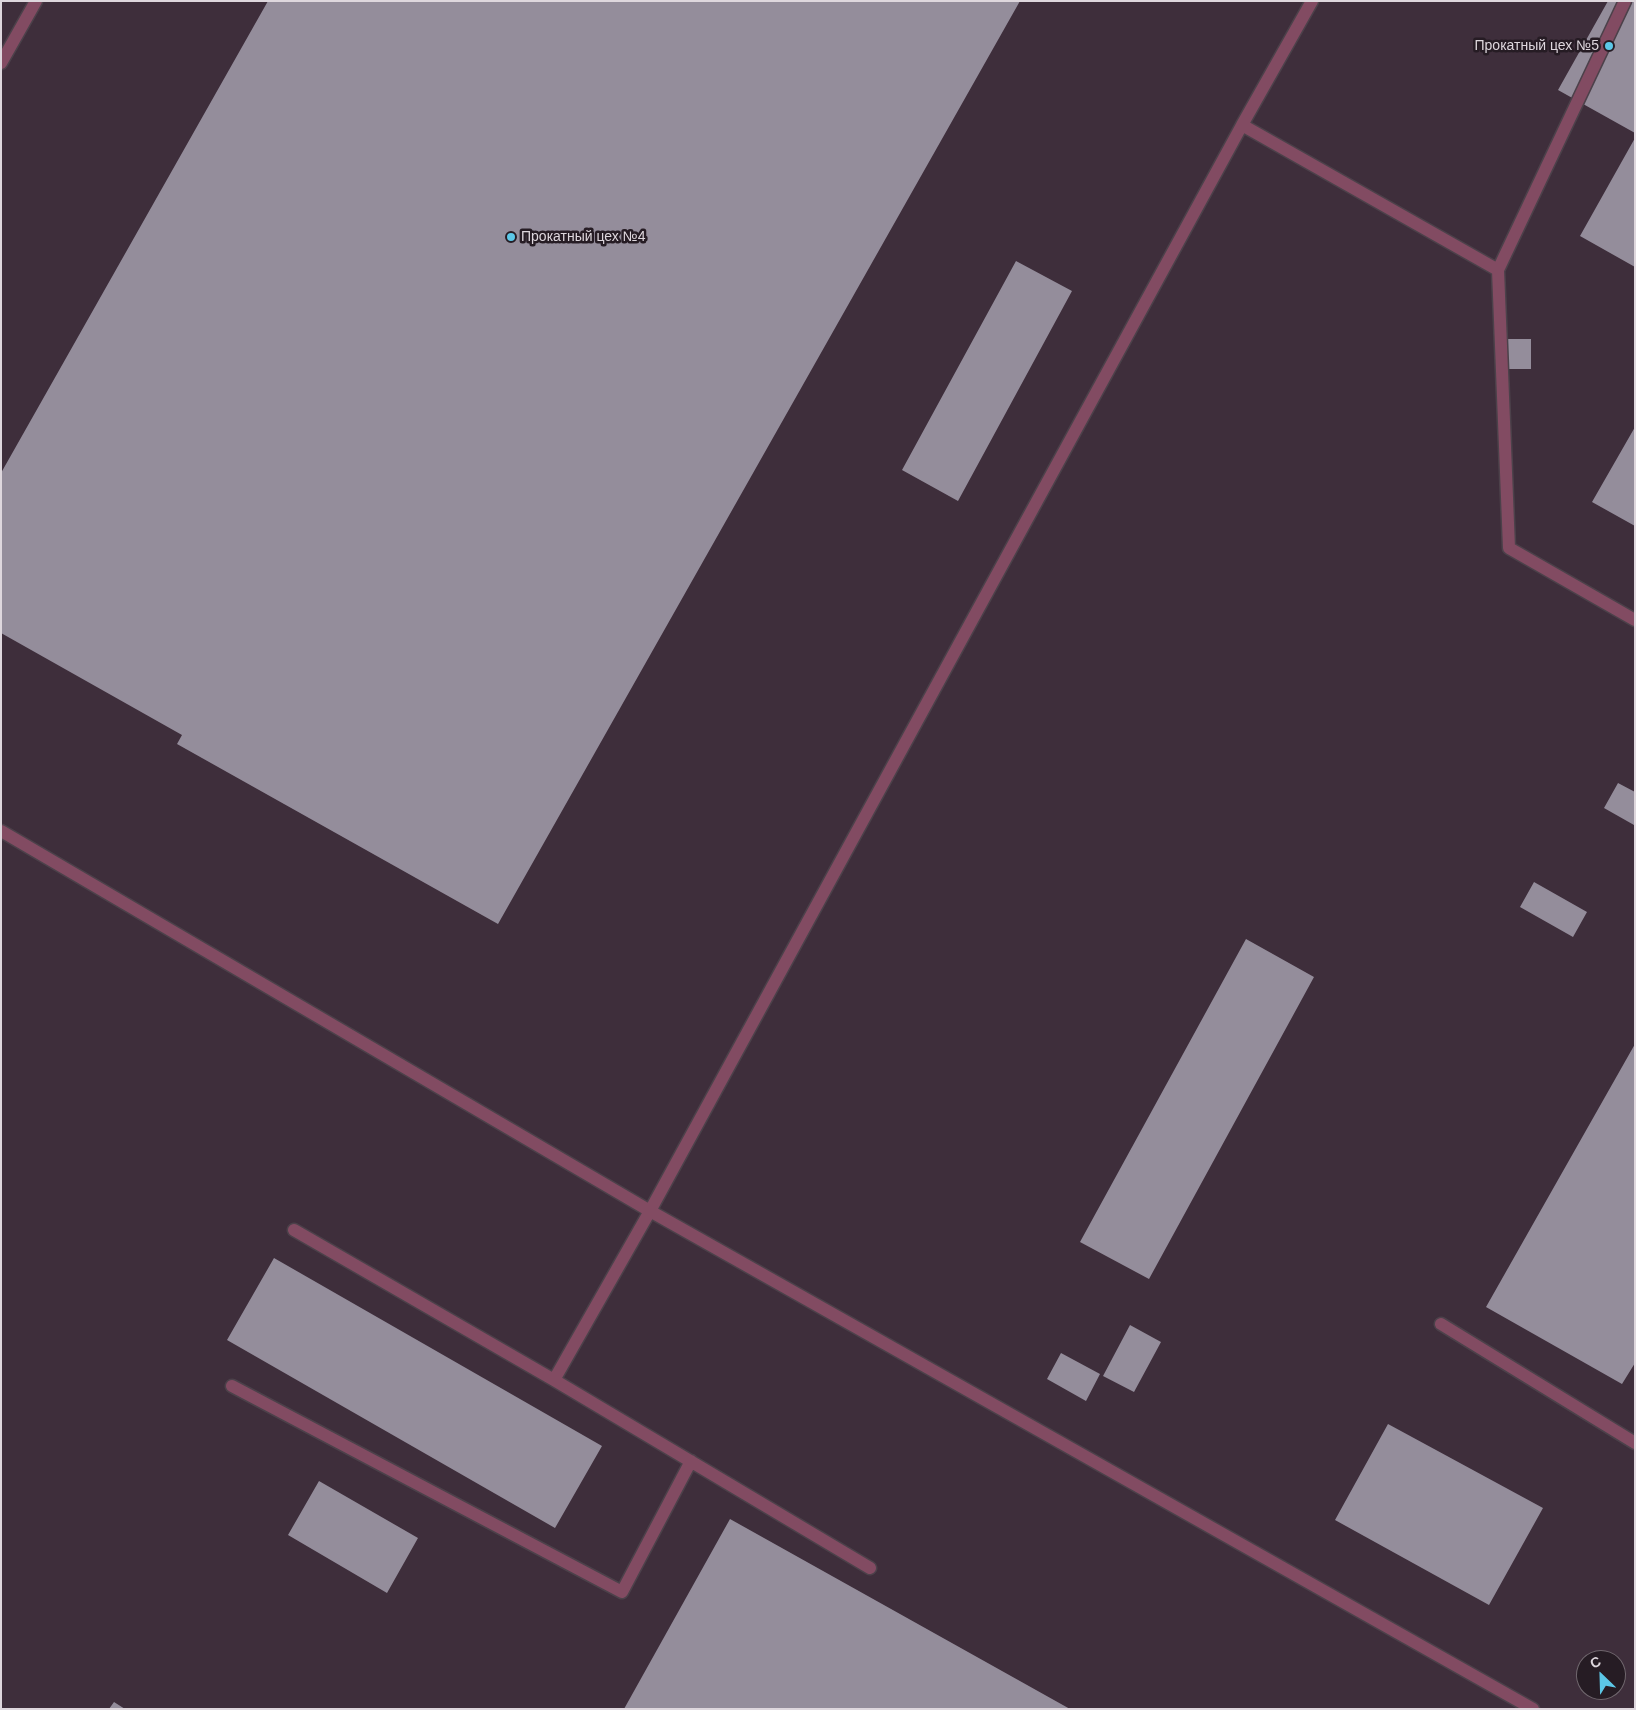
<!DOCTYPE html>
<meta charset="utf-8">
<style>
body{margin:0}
#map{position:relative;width:1636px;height:1710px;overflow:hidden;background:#30252e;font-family:Helvetica,sans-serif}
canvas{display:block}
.frame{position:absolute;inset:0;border:2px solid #ded7dd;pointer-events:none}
.north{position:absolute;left:1576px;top:1650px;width:50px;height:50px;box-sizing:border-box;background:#261c24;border:1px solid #70676e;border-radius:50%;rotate:336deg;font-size:14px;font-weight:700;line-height:20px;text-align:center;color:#ded7dd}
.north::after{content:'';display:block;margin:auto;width:18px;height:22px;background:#5cc7e7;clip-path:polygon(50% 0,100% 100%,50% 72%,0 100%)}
</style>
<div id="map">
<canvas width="1636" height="1710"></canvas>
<div class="frame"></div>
<div class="north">С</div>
</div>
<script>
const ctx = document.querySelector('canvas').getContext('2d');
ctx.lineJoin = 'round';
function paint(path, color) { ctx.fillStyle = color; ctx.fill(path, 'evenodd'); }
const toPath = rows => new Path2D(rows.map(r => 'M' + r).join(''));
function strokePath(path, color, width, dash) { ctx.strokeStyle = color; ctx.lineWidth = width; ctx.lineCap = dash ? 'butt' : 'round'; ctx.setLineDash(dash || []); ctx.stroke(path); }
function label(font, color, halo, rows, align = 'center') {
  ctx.font = font + ' Helvetica,sans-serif'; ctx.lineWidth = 5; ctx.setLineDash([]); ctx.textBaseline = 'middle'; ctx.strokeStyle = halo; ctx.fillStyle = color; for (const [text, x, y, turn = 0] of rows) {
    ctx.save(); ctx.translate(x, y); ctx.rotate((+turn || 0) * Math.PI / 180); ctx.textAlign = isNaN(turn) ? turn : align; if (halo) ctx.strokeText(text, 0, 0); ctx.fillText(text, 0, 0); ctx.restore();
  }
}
paint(toPath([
 [1,1,1635,1,1635,1709,1,1709],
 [1586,1660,1616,1660,1616,1690,1586,1690]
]), '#3e2e3b');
paint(toPath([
 [268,1,1020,1,498,924,177,744,182,735,1,633,1,473],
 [1608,1,1635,1,1635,133,1558,90],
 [1635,138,1635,267,1580,236],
 [1016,261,1072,291,958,501,902,470],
 [1503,339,1531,339,1531,369,1503,369],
 [1635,427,1635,526,1592,502],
 [1618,783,1635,792,1634,825,1604,808],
 [1534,882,1587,912,1573,937,1520,907],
 [1246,939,1314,977,1149,1279,1080,1242],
 [1635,1044,1635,1363,1622,1384,1486,1307],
 [274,1258,602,1446,555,1528,227,1340],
 [1130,1325,1161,1342,1134,1392,1103,1376],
 [1061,1353,1100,1374,1086,1401,1047,1379],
 [1388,1424,1543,1508,1489,1605,1335,1520],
 [319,1481,418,1538,387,1593,288,1535],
 [730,1519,1070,1709,624,1709],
 [114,1702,125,1709,109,1709]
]), '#948d9b');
const lane = toPath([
 [1,63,36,1],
 [1242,125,1312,1],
 [1498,270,1509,548,1635,620],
 [1,831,650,1211,1533,1709],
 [294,1230,554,1380,870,1568],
 [1441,1324,1635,1443],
 [554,1380,650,1211,1242,125,1498,270,1625,1],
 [232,1386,622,1592,691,1461]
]);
strokePath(lane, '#4c414a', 15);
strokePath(lane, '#824b62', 12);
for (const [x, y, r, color] of [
 [1609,46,5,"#5cc7e7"],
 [511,237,5,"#5cc7e7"]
]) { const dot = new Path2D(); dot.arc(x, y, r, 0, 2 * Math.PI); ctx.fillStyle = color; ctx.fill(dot); strokePath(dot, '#261c24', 2); }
label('14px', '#ded7dd', '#261c24', [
 ["Прокатный цех №5",1599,46],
 ["Прокатный цех №4",521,237,"left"]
], 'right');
</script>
